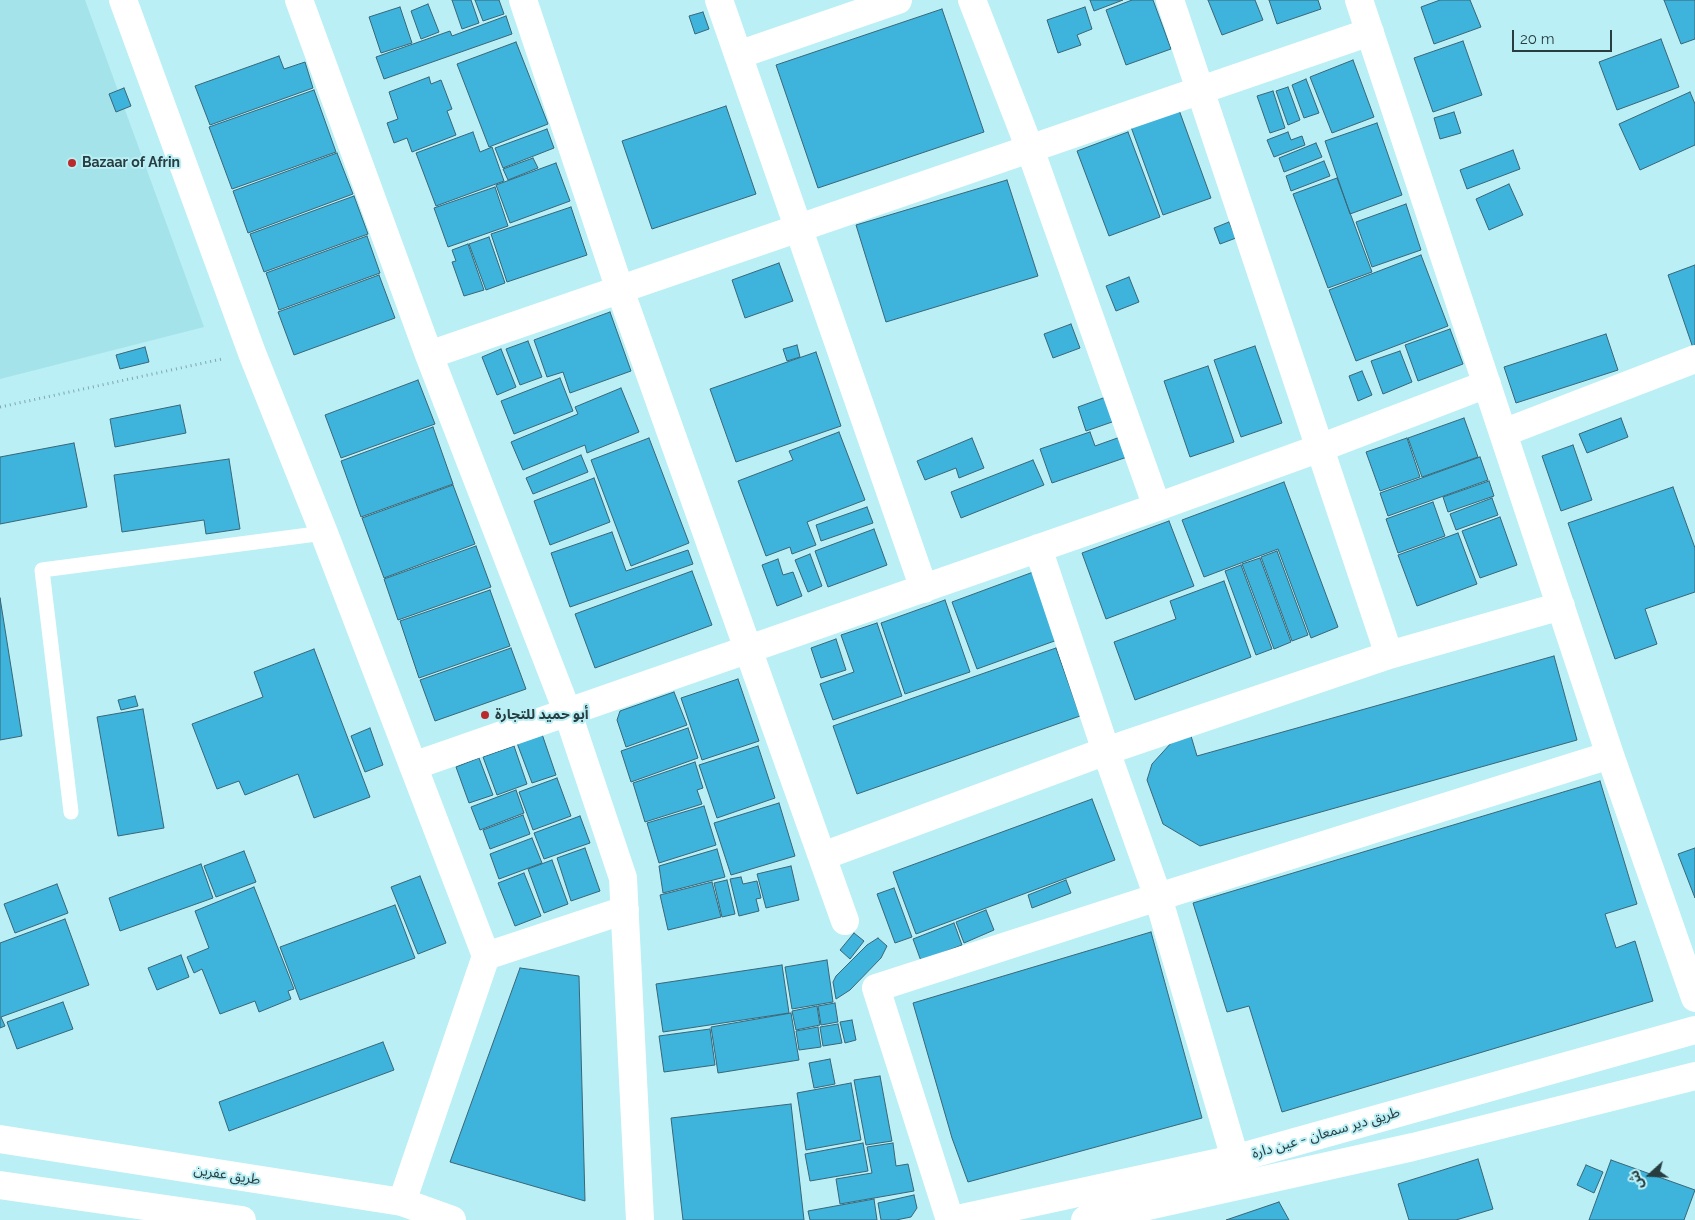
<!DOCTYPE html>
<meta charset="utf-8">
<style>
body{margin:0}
#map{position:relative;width:1695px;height:1220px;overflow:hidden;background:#b9eff5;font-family:Raleway,"Noto Sans Arabic",sans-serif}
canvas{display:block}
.north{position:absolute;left:1625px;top:1150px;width:50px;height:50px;-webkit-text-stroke:4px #b9eff5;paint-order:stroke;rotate:250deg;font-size:14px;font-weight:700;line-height:20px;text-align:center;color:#273d40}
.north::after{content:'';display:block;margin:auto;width:18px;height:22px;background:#273d40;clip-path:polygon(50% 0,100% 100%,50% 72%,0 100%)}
.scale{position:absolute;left:1512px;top:30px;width:100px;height:22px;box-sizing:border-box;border:2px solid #273d40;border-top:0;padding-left:6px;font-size:15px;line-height:18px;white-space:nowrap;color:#273d40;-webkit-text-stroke:4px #b9eff5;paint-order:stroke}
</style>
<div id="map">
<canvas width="1695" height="1220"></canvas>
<div class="north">ش</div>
<div class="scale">20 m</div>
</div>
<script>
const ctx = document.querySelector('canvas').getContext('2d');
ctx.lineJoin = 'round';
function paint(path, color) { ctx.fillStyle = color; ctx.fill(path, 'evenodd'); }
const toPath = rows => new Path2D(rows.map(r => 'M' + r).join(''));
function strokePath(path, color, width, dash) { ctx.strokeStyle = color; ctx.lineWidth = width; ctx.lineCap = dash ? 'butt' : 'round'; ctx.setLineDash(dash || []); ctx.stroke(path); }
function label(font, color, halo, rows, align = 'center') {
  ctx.font = font + ' Raleway,"Noto Sans Arabic",sans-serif'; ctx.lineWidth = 4; ctx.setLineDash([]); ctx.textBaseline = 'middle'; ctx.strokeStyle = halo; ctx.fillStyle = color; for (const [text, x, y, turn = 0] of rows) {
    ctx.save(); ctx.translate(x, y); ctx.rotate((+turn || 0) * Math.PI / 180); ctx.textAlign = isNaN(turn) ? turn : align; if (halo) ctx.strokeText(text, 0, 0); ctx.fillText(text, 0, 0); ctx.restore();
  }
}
paint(toPath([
 [0,0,85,0,204,327,0,379]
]), '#a4e3ea');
const building = toPath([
 [452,0,471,0,479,23,462,29,452,0],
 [475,0,499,0,504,14,483,21,475,0],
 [1090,0,1123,0,1094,11,1090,0],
 [1132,0,1153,0,1171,49,1126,65,1106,10,1132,0],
 [1208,0,1255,0,1263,20,1222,35,1208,0],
 [1269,0,1318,0,1321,9,1277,24,1269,0],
 [1440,0,1470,0,1481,27,1434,44,1421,7,1440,0],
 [1664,0,1695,0,1695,39,1681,44,1664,0],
 [428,4,439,32,421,39,411,11,428,4],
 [400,7,412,43,381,53,369,17,400,7],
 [1085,7,1092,29,1077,35,1081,45,1058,53,1047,20,1085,7],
 [942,9,984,132,818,188,776,65,942,9],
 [703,12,709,29,695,34,689,16,703,12],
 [506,16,512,34,384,79,376,57,450,31,452,36,506,16],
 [1661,39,1679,87,1617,110,1599,62,1661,39],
 [1463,41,1482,95,1433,112,1414,58,1463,41],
 [516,42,548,124,489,147,457,64,516,42],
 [279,56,284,69,305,62,313,88,210,125,195,86,279,56],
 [1353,60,1374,117,1332,133,1310,77,1353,60],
 [429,77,431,84,441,80,452,109,447,111,456,135,412,152,407,138,394,143,387,123,398,119,389,92,429,77],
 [1306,79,1319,113,1304,118,1292,85,1306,79],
 [1288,87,1300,120,1288,125,1276,91,1288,87],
 [124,88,131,106,116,112,109,94,124,88],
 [314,90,336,152,232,189,209,127,314,90],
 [1273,91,1285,128,1270,133,1257,96,1273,91],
 [1690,92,1695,104,1695,145,1640,170,1619,124,1690,92],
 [726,106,756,194,652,229,622,141,726,106],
 [1179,110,1211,198,1163,215,1131,127,1179,110],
 [1454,112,1461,133,1440,139,1434,118,1454,112],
 [1377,123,1402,195,1350,214,1325,141,1377,123],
 [547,129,554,148,503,168,495,148,547,129],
 [473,132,480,152,492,147,504,181,436,206,416,153,473,132],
 [1128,132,1160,217,1109,236,1077,151,1128,132],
 [1288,132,1291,140,1302,136,1305,145,1274,157,1267,140,1288,132],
 [1316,143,1322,157,1284,172,1279,158,1316,143],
 [1513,150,1520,169,1467,189,1460,170,1513,150],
 [337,153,353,194,248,233,233,191,337,153],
 [533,158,538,168,508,180,503,169,533,158],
 [1324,161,1330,176,1291,191,1286,176,1324,161],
 [556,163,570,201,510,223,496,185,556,163],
 [1337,178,1372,272,1328,288,1293,194,1337,178],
 [1007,180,1038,276,886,322,856,225,1007,180],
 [1509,184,1523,215,1489,230,1476,199,1509,184],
 [495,187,508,226,448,247,434,208,495,187],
 [354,196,368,234,264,272,250,234,354,196],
 [1406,204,1421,250,1372,267,1356,222,1406,204],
 [571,207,587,255,507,282,491,234,571,207],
 [1229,222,1236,238,1220,244,1214,228,1229,222],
 [367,236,380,273,279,310,266,273,367,236],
 [489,237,505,283,486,290,469,244,489,237],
 [468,244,484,290,464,296,452,262,456,261,452,250,468,244],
 [1421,255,1448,326,1356,361,1329,290,1421,255],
 [779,263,793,301,745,318,732,280,779,263],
 [1695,265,1695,348,1693,348,1668,275,1695,265],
 [379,275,395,318,294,355,278,312,379,275],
 [1129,277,1139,302,1116,311,1106,286,1129,277],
 [610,312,631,371,570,393,563,372,547,377,534,340,610,312],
 [1071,324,1080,348,1053,358,1044,334,1071,324],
 [1450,329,1463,364,1418,381,1405,345,1450,329],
 [1606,334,1618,370,1516,403,1504,367,1606,334],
 [528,341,542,377,520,385,506,349,528,341],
 [797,345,800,357,787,361,783,349,797,345],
 [1255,346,1282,423,1241,437,1214,360,1255,346],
 [145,347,149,362,120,369,116,355,145,347],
 [501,349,516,387,497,395,482,357,501,349],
 [1400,351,1412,382,1383,394,1371,361,1400,351],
 [816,352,841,426,736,462,710,389,816,352],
 [1208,366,1234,442,1190,457,1164,381,1208,366],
 [1362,371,1372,395,1358,401,1349,376,1362,371],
 [560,378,573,411,514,434,501,401,560,378],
 [418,380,435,424,341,458,325,415,418,380],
 [621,388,639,432,587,453,585,445,523,470,511,442,578,414,575,407,621,388],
 [1106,397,1115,421,1086,431,1078,407,1106,397],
 [180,405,186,433,115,447,110,419,180,405],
 [1464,418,1478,457,1422,477,1408,438,1464,418],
 [1621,418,1628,437,1587,453,1579,434,1621,418],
 [433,427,453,484,361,517,341,461,433,427],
 [839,432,865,500,807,522,816,545,792,554,790,547,766,556,738,481,793,460,789,451,839,432],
 [1090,432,1095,446,1123,436,1130,456,1052,483,1040,449,1090,432],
 [649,438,689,543,631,566,591,460,649,438],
 [972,438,984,468,959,478,956,468,925,480,917,461,972,438],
 [1407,438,1420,477,1380,491,1366,452,1407,438],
 [74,443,87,507,0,524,0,457,74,443],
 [1573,445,1592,500,1561,511,1542,456,1573,445],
 [581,455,588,472,533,494,526,478,581,455],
 [1480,457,1488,480,1388,516,1380,493,1480,457],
 [229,459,240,529,206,534,204,520,122,532,114,475,229,459],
 [1033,460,1044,485,961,518,951,492,1033,460],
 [594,478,610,522,550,545,534,501,594,478],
 [1489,481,1494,496,1448,512,1443,497,1489,481],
 [1284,482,1338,627,1311,638,1278,549,1204,577,1182,520,1284,482],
 [453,485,475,544,384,578,362,518,453,485],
 [1673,487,1695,548,1695,592,1645,609,1657,644,1615,659,1568,523,1673,487],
 [1492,498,1498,515,1456,530,1450,514,1492,498],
 [1433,502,1445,536,1398,553,1386,519,1433,502],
 [867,507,873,523,821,541,816,525,867,507],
 [1500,517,1517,565,1480,578,1462,531,1500,517],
 [1169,521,1194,586,1106,619,1082,553,1169,521],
 [874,529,887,565,828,587,815,551,874,529],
 [612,532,626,571,688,550,693,564,570,607,551,553,612,532],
 [1458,533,1477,584,1417,606,1398,555,1458,533],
 [476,546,491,587,398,620,384,579,476,546],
 [1277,551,1308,635,1292,641,1261,557,1277,551],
 [810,554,822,586,808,592,795,560,810,554],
 [1260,558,1291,642,1274,649,1242,564,1260,558],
 [778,559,783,575,793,572,802,596,777,606,762,565,778,559],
 [1241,565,1272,649,1256,655,1225,571,1241,565],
 [692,571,712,625,595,668,575,614,692,571],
 [1036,571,1060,639,977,669,952,602,1036,571],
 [1224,581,1251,657,1135,700,1114,642,1176,619,1170,601,1224,581],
 [490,590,510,646,419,678,400,621,490,590],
 [0,598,22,736,0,740,0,598],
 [945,600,970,672,905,694,881,623,945,600],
 [877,623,902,696,833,720,820,684,854,672,841,635,877,623],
 [836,639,846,670,821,678,811,648,836,639],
 [511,648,526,689,435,721,420,680,511,648],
 [1056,648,1080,716,857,794,833,726,1056,648],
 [314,649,370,797,314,818,298,774,245,795,239,781,217,789,192,724,263,697,254,672,314,649],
 [1554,656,1577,740,1200,846,1163,824,1147,780,1152,764,1172,742,1191,736,1197,756,1554,656],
 [738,679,759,741,702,760,681,698,738,679],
 [674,692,687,725,626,747,617,720,620,711,674,692],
 [135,696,138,706,121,710,118,700,135,696],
 [143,709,164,828,118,836,97,717,143,709],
 [370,728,383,765,365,772,351,736,370,728],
 [688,728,698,758,631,782,621,751,688,728],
 [542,734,556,775,532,783,517,743,542,734],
 [514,746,527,784,497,795,483,757,514,746],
 [758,746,775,798,717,818,699,765,758,746],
 [479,758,493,795,469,803,456,767,479,758],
 [695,762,703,788,697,790,702,804,645,822,633,783,695,762],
 [557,778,571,816,533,830,519,792,557,778],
 [1600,781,1637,904,1605,914,1616,948,1635,941,1653,1001,1282,1112,1249,1006,1227,1012,1193,903,1600,781],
 [516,790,524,813,480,830,471,807,516,790],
 [1092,799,1115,860,916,934,893,872,1092,799],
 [779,803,795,856,731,875,714,823,779,803],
 [704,806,716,845,659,863,647,823,704,806],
 [523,815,530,834,490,849,483,830,523,815],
 [580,816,590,843,544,859,534,833,580,816],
 [532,838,542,863,499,879,490,854,532,838],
 [585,848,600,891,571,901,557,858,585,848],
 [1695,848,1695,898,1678,854,1695,848],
 [717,849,725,877,663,893,659,866,717,849],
 [244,851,256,882,216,897,204,866,244,851],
 [552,860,568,904,544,913,528,869,552,860],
 [201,864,213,898,120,931,109,898,201,864],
 [791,866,799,900,766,908,757,874,791,866],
 [524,873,541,916,515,926,498,883,524,873],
 [420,876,446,943,418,954,391,887,420,876],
 [741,877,743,884,757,881,761,898,756,899,759,911,739,916,730,879,741,877],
 [727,880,735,914,722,917,714,883,727,880],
 [1066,880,1071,893,1032,908,1028,895,1066,880],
 [712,882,721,917,668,930,660,895,712,882],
 [57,884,68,913,15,933,4,904,57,884],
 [254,887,294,989,288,991,291,999,259,1012,255,1001,220,1014,202,969,194,973,187,957,209,948,195,911,254,887],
 [894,888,912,937,895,943,877,894,894,888],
 [395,905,415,958,300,1000,280,947,395,905],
 [986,910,994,930,964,943,956,922,986,910],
 [65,919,89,985,1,1017,5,1026,0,1028,0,943,65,919],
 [954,923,962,945,921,961,913,939,954,923],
 [1151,932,1202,1118,968,1182,952,1138,913,1003,1151,932],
 [854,933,864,941,850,959,840,950,854,933],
 [878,938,887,946,881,958,850,990,836,999,833,982,836,976,867,945,878,938],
 [181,955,189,977,157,990,148,968,181,955],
 [827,960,833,1002,792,1009,785,967,827,960],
 [782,965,789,1013,663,1032,656,984,782,965],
 [520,968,579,976,585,1201,450,1162,520,968],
 [63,1002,73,1029,17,1049,7,1022,63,1002],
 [835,1003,838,1022,821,1025,818,1006,835,1003],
 [817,1006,820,1025,796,1030,792,1011,817,1006],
 [791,1013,799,1060,718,1073,711,1027,791,1013],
 [852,1020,856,1040,845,1043,840,1022,852,1020],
 [838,1024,842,1043,823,1046,820,1027,838,1024],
 [818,1027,821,1047,799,1050,796,1031,818,1027],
 [710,1029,715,1065,664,1072,659,1036,710,1029],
 [383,1042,394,1070,229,1131,219,1102,383,1042],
 [830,1059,835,1084,814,1088,809,1063,830,1059],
 [880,1076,892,1141,866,1145,854,1080,880,1076],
 [851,1083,861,1140,806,1150,797,1093,851,1083],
 [791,1104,804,1220,683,1220,671,1118,791,1104],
 [863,1143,868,1171,810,1181,805,1154,863,1143],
 [893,1143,896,1166,908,1164,914,1191,840,1204,836,1179,872,1173,867,1147,893,1143],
 [1478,1159,1493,1209,1456,1220,1409,1220,1398,1184,1478,1159],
 [1611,1160,1695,1190,1684,1220,1589,1220,1611,1160],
 [1586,1165,1603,1172,1594,1193,1577,1185,1586,1165],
 [914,1195,917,1208,911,1217,896,1220,881,1220,878,1203,914,1195],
 [874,1199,877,1220,810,1220,808,1211,874,1199],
 [1279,1202,1289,1220,1226,1220,1279,1202]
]);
paint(building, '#3eb3db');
strokePath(building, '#3a6677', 1);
strokePath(toPath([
 [0,407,222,359]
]), '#7fa8ad', 3, [1, 4]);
strokePath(toPath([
 [71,812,42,570,324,533]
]), '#fff', 15);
strokePath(toPath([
 [123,0,252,353,324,533,486,956,402,1202],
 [299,0,429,355,567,711,623,878,640,1220],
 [523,0,620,290,845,921],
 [719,0,924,589],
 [972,0,1030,149,1157,507],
 [1170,0,1389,655],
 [1359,0,1610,755,1695,998],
 [738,55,898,0],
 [429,355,1370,32],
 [1503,433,1695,359],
 [1038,548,1106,751,1158,897,1242,1182],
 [413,766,1157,507,1320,448,1487,384],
 [823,856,1106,751,1389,655,1561,606],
 [486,956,625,910],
 [950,1220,876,988,1158,897,1610,755]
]), '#fff', 28);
strokePath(toPath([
 [953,1220,1234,1159,1695,1030],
 [1085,1220,1413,1147,1695,1076]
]), '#fff', 28);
strokePath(toPath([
 [0,1139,402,1202,452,1220],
 [0,1185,242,1220]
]), '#fff', 28);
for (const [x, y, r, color] of [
 [72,163,5,"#ba2a2d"],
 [485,715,5,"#ba2a2d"]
]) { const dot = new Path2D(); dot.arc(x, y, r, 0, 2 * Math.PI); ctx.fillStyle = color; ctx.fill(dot); strokePath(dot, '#b9eff5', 2); }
label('bold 14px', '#273d40', '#b9eff5', [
 ["Bazaar of Afrin",82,163],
 ["أبو حميد للتجارة",495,715]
], 'left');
label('14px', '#273d40', '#b9eff5', [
 ["طريق دير سمعان - عين دارة",1326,1133,-16],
 ["طريق عفرين",227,1175,9]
]);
</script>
